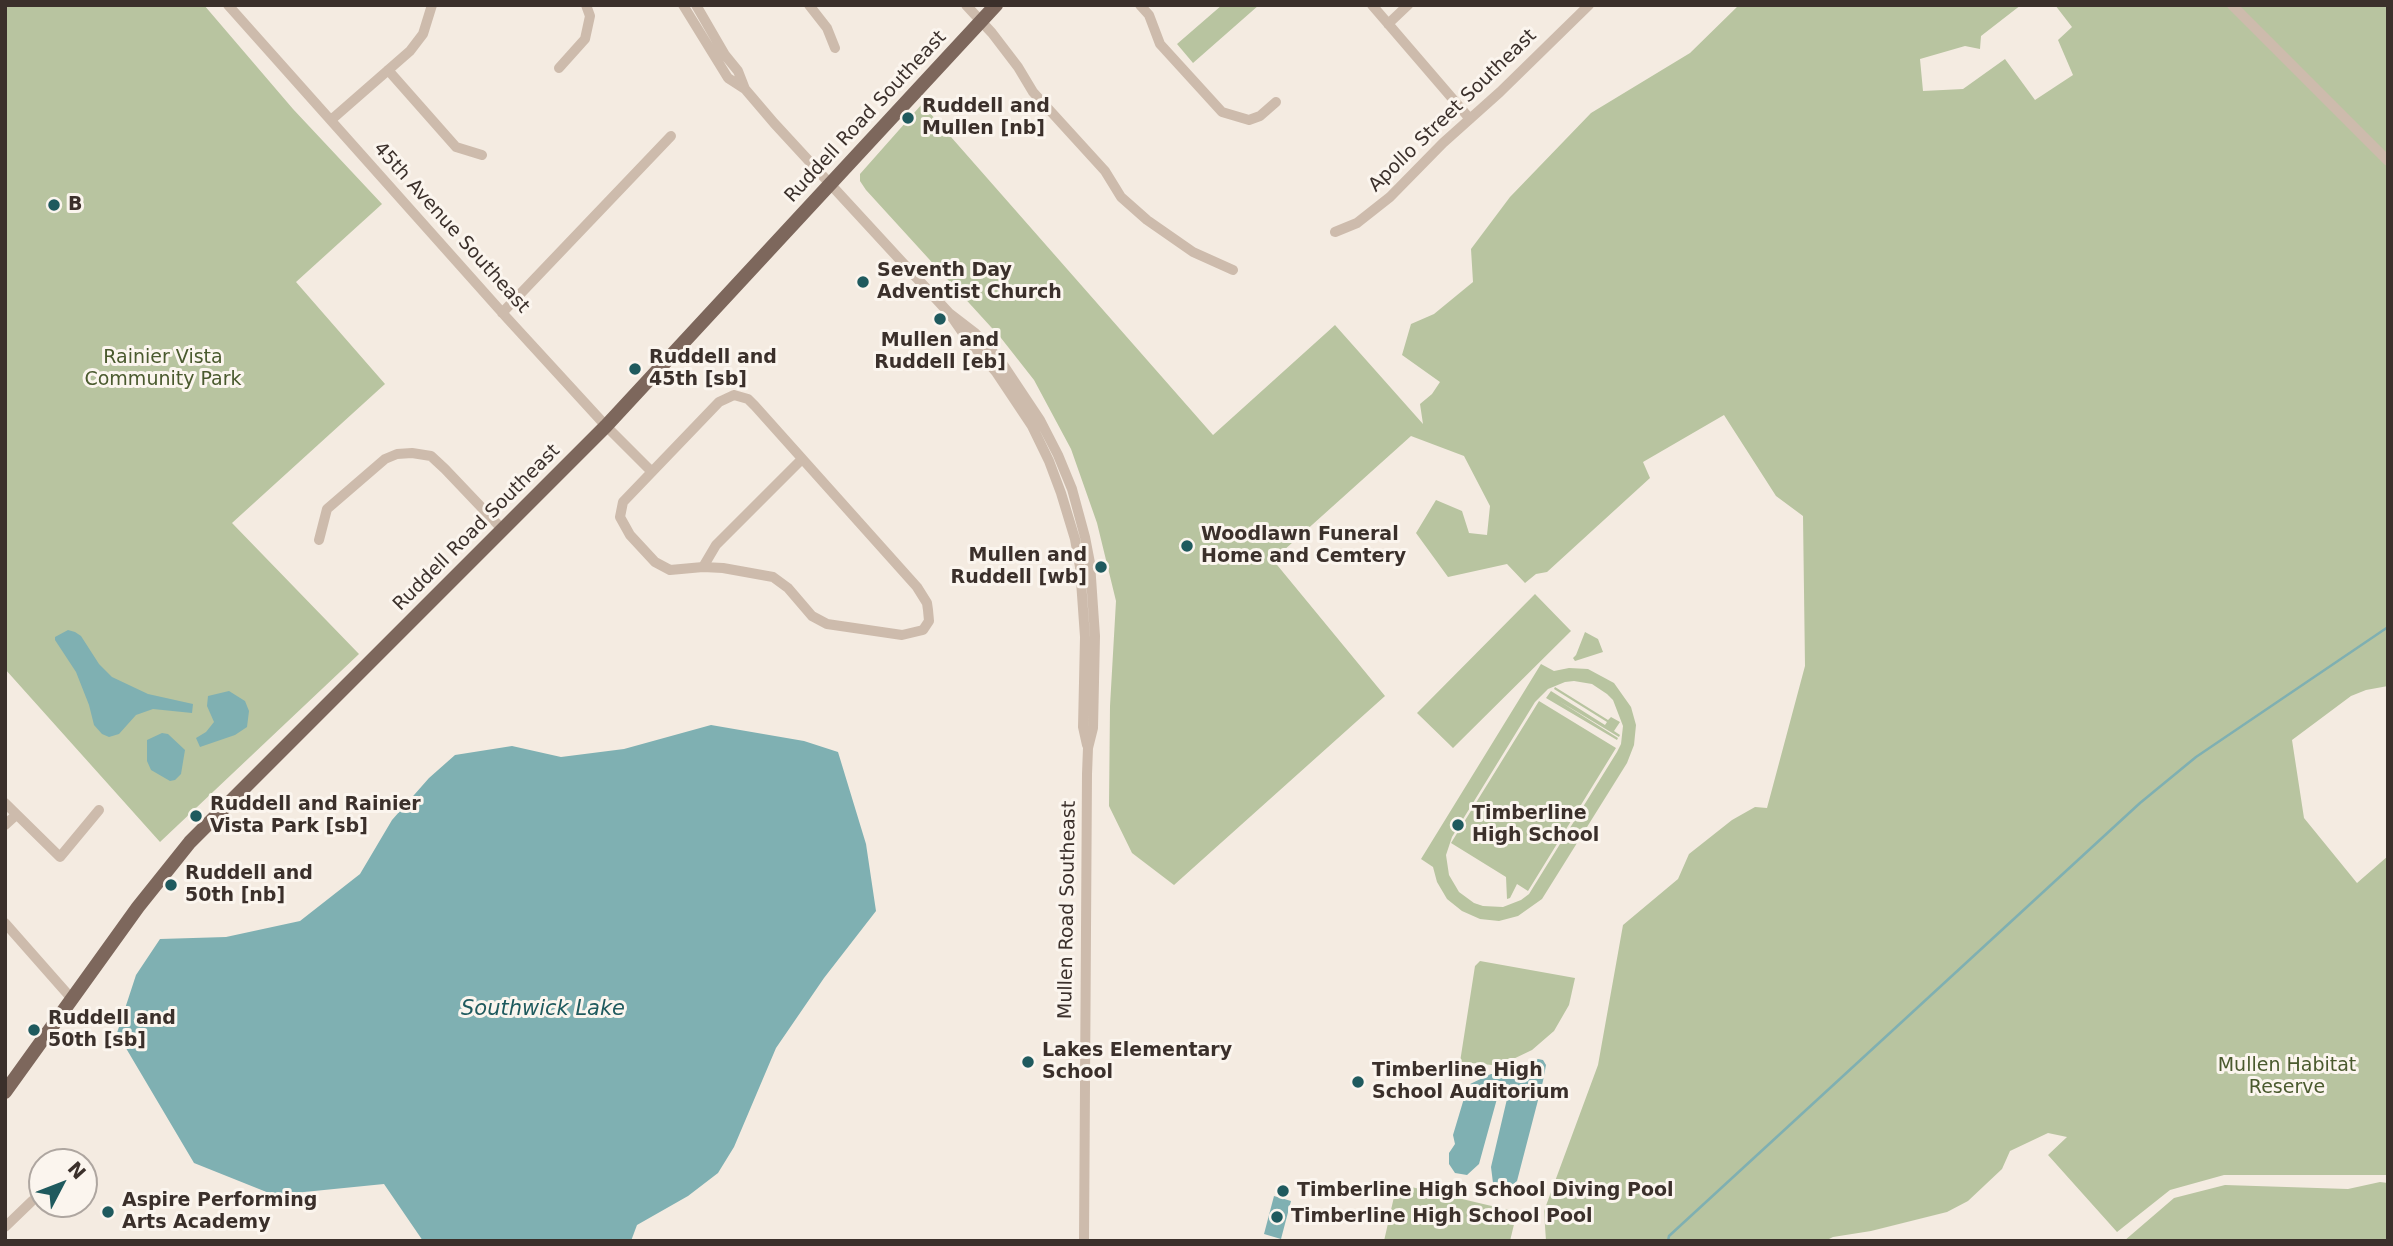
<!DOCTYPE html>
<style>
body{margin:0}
#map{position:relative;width:2393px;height:1246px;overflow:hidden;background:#f4ebe1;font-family:"DejaVu Sans",sans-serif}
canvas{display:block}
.frame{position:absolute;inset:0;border:7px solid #3b302b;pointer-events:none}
.north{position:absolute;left:28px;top:1148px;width:70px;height:70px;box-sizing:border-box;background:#fbf5ee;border:2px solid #aea6a0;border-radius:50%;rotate:48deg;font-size:19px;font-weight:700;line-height:28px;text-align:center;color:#3b302b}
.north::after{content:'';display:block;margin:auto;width:24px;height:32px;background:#1f5a5e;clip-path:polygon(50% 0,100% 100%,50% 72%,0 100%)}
</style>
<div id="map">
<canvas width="2393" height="1246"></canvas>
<div class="frame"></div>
<div class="north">N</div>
</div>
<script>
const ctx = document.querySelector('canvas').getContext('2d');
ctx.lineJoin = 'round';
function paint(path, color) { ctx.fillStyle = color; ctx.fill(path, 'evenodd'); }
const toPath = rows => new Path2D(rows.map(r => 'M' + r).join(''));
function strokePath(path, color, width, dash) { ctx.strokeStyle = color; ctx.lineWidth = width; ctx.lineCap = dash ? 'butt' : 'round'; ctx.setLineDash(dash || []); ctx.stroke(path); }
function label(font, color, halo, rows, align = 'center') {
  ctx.font = font + ' "DejaVu Sans",sans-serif'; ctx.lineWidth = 6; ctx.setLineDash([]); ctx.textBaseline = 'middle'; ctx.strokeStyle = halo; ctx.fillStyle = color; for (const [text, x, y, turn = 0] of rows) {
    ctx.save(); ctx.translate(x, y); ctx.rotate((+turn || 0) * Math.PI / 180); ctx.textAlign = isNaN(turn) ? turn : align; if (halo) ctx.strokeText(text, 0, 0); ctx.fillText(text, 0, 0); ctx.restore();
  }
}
paint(toPath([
 [5,5,204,5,293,109,382,204,296,282,385,384,232,523,359,654,160,842,5,669],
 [1222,5,1259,5,1193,63,1177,44],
 [1739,5,2021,5,1981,36,1980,49,1965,46,1920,59,1923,91,1963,89,2005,59,2035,100,2073,75,2058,40,2072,27,2055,5,2388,5,2388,175,2386,179,2388,180,2388,686,2366,690,2351,696,2292,740,2304,818,2357,883,2388,856,2388,1175,2224,1175,2170,1190,2117,1232,2048,1155,2067,1137,2048,1133,2010,1151,2002,1169,1968,1201,1947,1212,1871,1231,1833,1237,1825,1241,1546,1241,1544,1211,1598,1065,1623,925,1678,879,1689,854,1732,820,1755,807,1767,808,1805,666,1803,516,1776,496,1724,415,1643,462,1650,478,1547,572,1536,574,1525,583,1507,564,1448,577,1416,533,1436,500,1462,511,1469,533,1487,535,1490,506,1464,456,1411,436,1273,560,1385,696,1174,885,1132,853,1109,806,1110,706,1116,601,1097,523,1071,449,1034,380,1001,338,866,190,860,181,860,174,922,104,1213,435,1335,325,1423,424,1420,404,1432,394,1440,382,1402,355,1411,324,1434,314,1473,282,1471,249,1510,197,1591,113,1690,53],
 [1535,594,1571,631,1453,748,1417,713],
 [1585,632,1598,639,1603,652,1575,661,1573,658,1576,655],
 [1541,664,1554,671,1569,668,1588,669,1614,683,1631,707,1636,725,1634,745,1627,763,1542,899,1518,916,1499,921,1480,919,1462,911,1447,899,1437,882,1433,867,1421,859],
 [1574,681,1592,684,1607,694,1613,700,1623,726,1621,744,1617,752,1529,894,1521,900,1503,907,1483,906,1474,903,1459,892,1449,875,1446,855,1452,837,1535,702,1548,689,1565,682],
 [1555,687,1608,720,1611,717,1620,722,1614,731,1620,735,1619,737,1559,701,1618,738,1617,740,1546,698,1551,691,1605,725,1607,722,1554,689],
 [1539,701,1616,748,1528,891,1517,884,1510,898,1507,899,1506,877,1451,843],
 [1480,961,1575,978,1569,1005,1554,1031,1532,1050,1507,1062,1492,1065,1460,1062,1475,966],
 [2380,1182,2388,1183,2388,1241,2124,1241,2174,1198,2225,1185,2348,1189],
 [1403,1185,1517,1212,1510,1241,1384,1241,1396,1188]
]), '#b8c4a0');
paint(toPath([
 [68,630,75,632,81,636,99,664,112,677,148,694,193,704,192,713,153,709,136,715,119,734,109,737,102,734,94,725,89,705,76,672,55,640,55,637],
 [229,691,245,701,249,711,247,727,235,735,200,747,196,738,206,732,214,722,207,706,208,696],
 [711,725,804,741,838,752,866,844,876,911,824,978,776,1048,734,1147,718,1173,688,1196,637,1225,631,1241,423,1241,384,1184,274,1195,194,1163,117,1033,136,975,160,939,226,937,300,921,360,874,392,820,429,778,455,755,512,746,561,757,624,749],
 [162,733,168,734,185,750,181,774,175,780,170,781,151,770,147,761,147,740],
 [1538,1059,1543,1060,1546,1065,1543,1081,1517,1181,1511,1186,1499,1188,1493,1183,1491,1167,1507,1099,1503,1094,1498,1095,1479,1164,1467,1175,1455,1173,1449,1164,1449,1153,1455,1144,1453,1135,1468,1085,1491,1074,1512,1074],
 [1274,1196,1291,1201,1281,1239,1264,1234]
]), '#7fb0b2');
strokePath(toPath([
 [1668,1241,1669,1236,2140,803,2196,757,2388,627]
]), '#7fb0b2', 2.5);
strokePath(toPath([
 [228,5,507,318,606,426,651,471],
 [683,5,728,78,745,89],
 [696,5,725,55,738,71,745,89,774,123,949,313,967,339,996,372,1032,426,1049,461,1061,493,1075,539,1080,567,1085,637,1083,727,1087,745],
 [809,5,827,28,835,48],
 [966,5,992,33,1018,67,1033,92,1105,171,1121,197,1147,220,1193,252,1233,270],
 [1140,5,1149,15,1160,44,1222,112,1249,120,1260,116,1276,102],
 [1372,5,1470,119],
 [2232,5,2388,161],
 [1388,24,1408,5],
 [559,68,585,39,590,16,586,5],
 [388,70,456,147,482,155],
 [331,120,410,51,423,34,432,5],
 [1335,232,1357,223,1390,197,1443,143,1500,92,1589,5],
 [502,313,671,136],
 [949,313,975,333,1000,360,1040,420,1058,455,1072,489,1085,537,1090,563,1095,636,1093,728,1088,748,1087,774,1084,1241],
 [734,395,748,399,755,406,917,587,927,603,928,610,929,621,923,630,902,635,827,624,812,616,788,588,773,577,723,568,703,567,670,570,655,562,630,535,620,517,623,502,719,402,734,395],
 [319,540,327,509,385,459,397,454,412,453,431,456,445,469,503,530],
 [703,567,716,545,802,459],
 [5,803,60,857,99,810],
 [5,825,16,815],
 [5,923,72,999],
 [5,1227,32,1201]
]), '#cdbbac', 10);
strokePath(toPath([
 [5,1092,138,907,190,842,606,426,996,5]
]), '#7d675c', 14);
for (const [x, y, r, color] of [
 [908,118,7,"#1f5a5e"],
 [54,205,7,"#1f5a5e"],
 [863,282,7,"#1f5a5e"],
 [940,319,7,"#1f5a5e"],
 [635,369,7,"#1f5a5e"],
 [1187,546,7,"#1f5a5e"],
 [1101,567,7,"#1f5a5e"],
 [196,816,7,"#1f5a5e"],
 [1458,825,7,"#1f5a5e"],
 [171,885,7,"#1f5a5e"],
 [34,1030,7,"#1f5a5e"],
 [1028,1062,7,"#1f5a5e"],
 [1358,1082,7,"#1f5a5e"],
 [1283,1191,7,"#1f5a5e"],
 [108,1212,7,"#1f5a5e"],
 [1277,1217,7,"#1f5a5e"]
]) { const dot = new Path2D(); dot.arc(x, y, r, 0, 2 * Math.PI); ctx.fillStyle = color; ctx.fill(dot); strokePath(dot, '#fbf5ee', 2.5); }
label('bold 19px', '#3b302b', '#fbf5ee', [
 ["Ruddell and",922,107],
 ["Mullen [nb]",922,129],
 ["B",68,205],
 ["Seventh Day",877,271],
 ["Adventist Church",877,293],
 ["Mullen and",940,341,"center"],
 ["Ruddell [eb]",940,363,"center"],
 ["Ruddell and",649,358],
 ["45th [sb]",649,380],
 ["Woodlawn Funeral",1201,535],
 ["Home and Cemtery",1201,557],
 ["Mullen and",1087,556,"right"],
 ["Ruddell [wb]",1087,578,"right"],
 ["Ruddell and Rainier",210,805],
 ["Vista Park [sb]",210,827],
 ["Timberline",1472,814],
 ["High School",1472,836],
 ["Ruddell and",185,874],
 ["50th [nb]",185,896],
 ["Ruddell and",48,1019],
 ["50th [sb]",48,1041],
 ["Lakes Elementary",1042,1051],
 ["School",1042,1073],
 ["Timberline High",1372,1071],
 ["School Auditorium",1372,1093],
 ["Timberline High School Diving Pool",1297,1191],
 ["Aspire Performing",122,1201],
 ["Arts Academy",122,1223],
 ["Timberline High School Pool",1291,1217]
], 'left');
label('19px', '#3b302b', '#fbf5ee', [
 ["Apollo Street Southeast",1453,111,-44],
 ["Ruddell Road Southeast",866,117,-47],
 ["45th Avenue Southeast",451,228,48],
 ["Ruddell Road Southeast",477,528,-45],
 ["Mullen Road Southeast",1068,910,-89]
]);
label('19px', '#4a5a2e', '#fbf5ee', [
 ["Rainier Vista",163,358],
 ["Community Park",163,380],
 ["Mullen Habitat",2287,1066],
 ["Reserve",2287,1088]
]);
label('italic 21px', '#1f5a5e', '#fbf5ee', [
 ["Southwick Lake",543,1010]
]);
</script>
